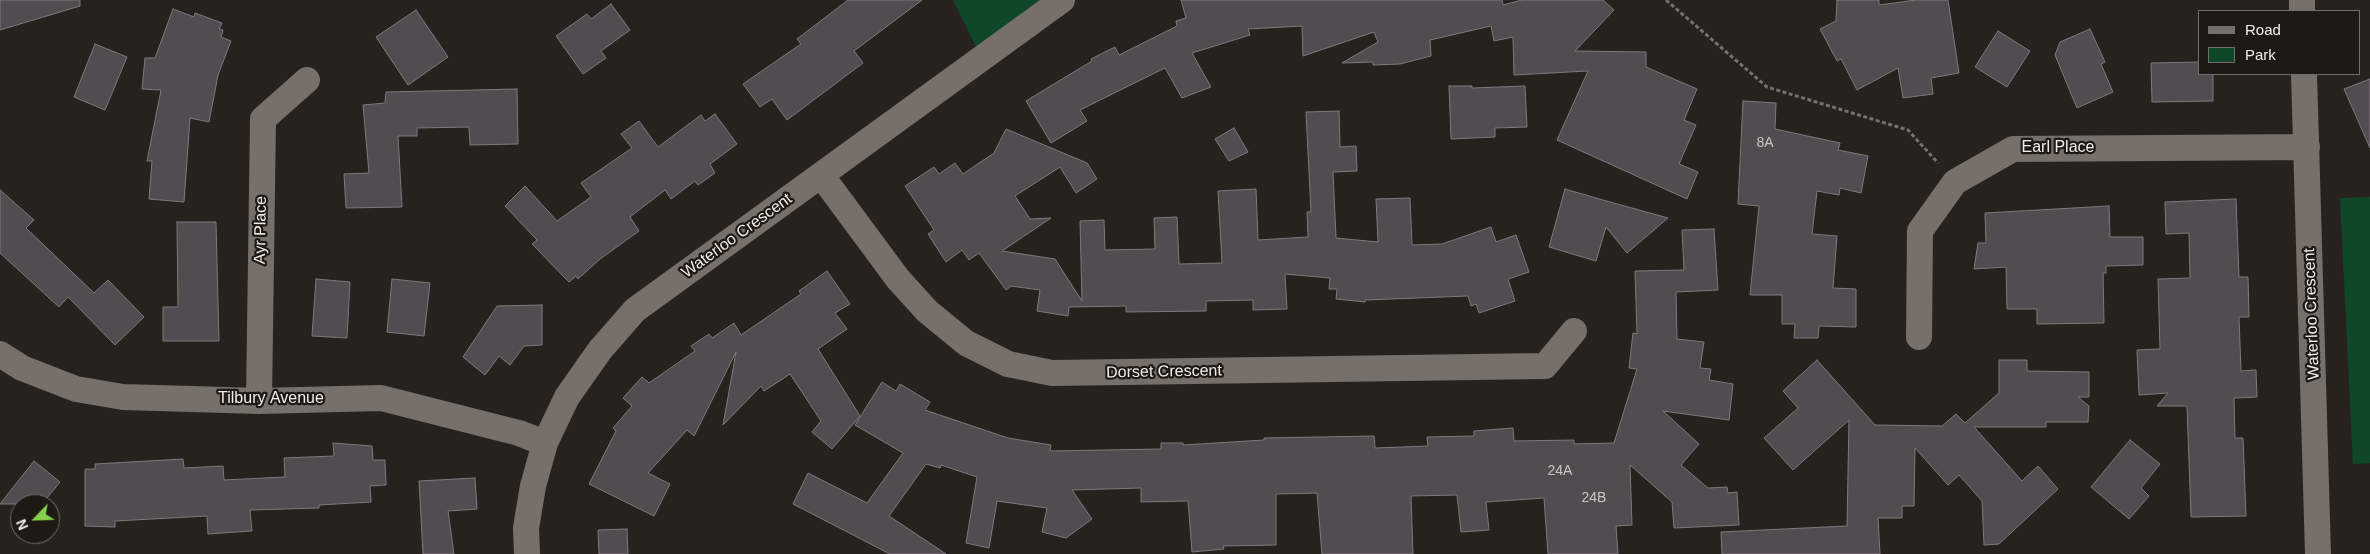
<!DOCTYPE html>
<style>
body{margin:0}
#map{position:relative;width:2370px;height:554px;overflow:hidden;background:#28221e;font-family:Arial,sans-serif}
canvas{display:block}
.legend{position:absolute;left:2198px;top:10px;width:162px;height:65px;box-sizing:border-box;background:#1e1915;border:1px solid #736e6b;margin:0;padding:6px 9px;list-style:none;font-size:15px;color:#f2eeeb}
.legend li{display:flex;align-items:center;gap:10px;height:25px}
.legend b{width:25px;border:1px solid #736e6b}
.north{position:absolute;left:10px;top:494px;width:50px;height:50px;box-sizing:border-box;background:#1e1915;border:1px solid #736e6b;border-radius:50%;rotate:246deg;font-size:14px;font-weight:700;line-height:20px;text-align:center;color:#f2eeeb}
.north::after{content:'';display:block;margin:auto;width:18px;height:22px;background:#86cf4b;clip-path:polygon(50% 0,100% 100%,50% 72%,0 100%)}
</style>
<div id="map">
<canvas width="2370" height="554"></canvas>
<ul class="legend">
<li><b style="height:6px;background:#766f6a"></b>Road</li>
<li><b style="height:14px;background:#0f4828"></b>Park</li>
</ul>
<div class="north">N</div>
</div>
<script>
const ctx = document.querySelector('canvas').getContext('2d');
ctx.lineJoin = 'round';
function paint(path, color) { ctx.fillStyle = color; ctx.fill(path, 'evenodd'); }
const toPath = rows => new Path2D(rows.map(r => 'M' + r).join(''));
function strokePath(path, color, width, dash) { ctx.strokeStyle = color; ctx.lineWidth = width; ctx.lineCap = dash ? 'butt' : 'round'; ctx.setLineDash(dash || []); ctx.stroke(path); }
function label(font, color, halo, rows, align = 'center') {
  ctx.font = font + ' Arial,sans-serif'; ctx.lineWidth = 4.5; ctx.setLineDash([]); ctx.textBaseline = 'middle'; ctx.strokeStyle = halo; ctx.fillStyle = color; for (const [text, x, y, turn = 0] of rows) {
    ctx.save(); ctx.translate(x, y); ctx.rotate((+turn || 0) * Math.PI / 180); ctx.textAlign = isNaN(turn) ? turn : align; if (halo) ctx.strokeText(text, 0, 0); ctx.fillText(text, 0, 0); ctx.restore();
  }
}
paint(toPath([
 [953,0,1044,0,977,49],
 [2370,197,2370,463,2353,464,2340,198]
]), '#0f4828');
const building = toPath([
 [0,0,80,0,80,6,0,30,0,0],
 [848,0,922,0,854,51,863,63,787,120,772,99,760,107,743,84,801,44,797,39,848,0],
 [1181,0,1502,0,1503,5,1522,0,1603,0,1614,10,1575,51,1646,52,1646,67,1697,89,1684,120,1696,125,1679,164,1698,172,1687,199,1557,140,1588,71,1514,75,1513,37,1494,41,1491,26,1430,40,1431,56,1400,64,1373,65,1373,62,1342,63,1378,42,1374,32,1303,56,1302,26,1248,29,1250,35,1192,53,1211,87,1182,98,1165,68,1080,110,1087,121,1051,143,1026,101,1092,61,1091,59,1115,47,1119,55,1177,26,1176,21,1186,18,1181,0],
 [1837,0,1879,0,1879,5,1916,0,1948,0,1959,73,1931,78,1933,94,1903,98,1898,68,1857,90,1841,59,1837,61,1820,29,1836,21,1837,0],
 [611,4,630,30,601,51,606,58,583,74,556,36,587,14,591,19,611,4],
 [173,9,194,17,195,13,222,23,219,29,223,30,221,37,231,41,218,75,209,122,190,118,184,202,149,199,152,161,147,161,161,90,142,89,145,58,155,58,173,9],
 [416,10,448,57,408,85,376,37,416,10],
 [2090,29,2105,62,2101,64,2113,92,2077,108,2055,55,2060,42,2090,29],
 [1998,31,2030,51,2007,87,1975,67,1998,31],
 [95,44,127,57,105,110,74,97,95,44],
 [2199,62,2199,74,2213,74,2213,101,2152,102,2151,63,2199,62],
 [2370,79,2370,148,2344,89,2370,79],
 [1449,86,1472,86,1472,88,1525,86,1527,127,1495,128,1495,137,1451,139,1449,86],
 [517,89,518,144,470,145,469,127,417,128,417,136,398,136,402,207,346,208,344,174,369,173,363,105,385,103,386,92,517,89],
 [1743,101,1776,103,1775,129,1840,143,1838,150,1868,156,1861,193,1840,188,1839,195,1817,191,1812,234,1837,236,1833,288,1856,289,1856,327,1819,326,1818,338,1794,338,1795,324,1782,324,1782,295,1750,295,1759,206,1738,204,1743,101],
 [1339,111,1340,147,1356,146,1357,171,1333,172,1336,238,1378,242,1376,199,1410,198,1412,245,1442,244,1491,227,1496,242,1516,235,1529,272,1508,279,1515,301,1479,313,1476,304,1471,306,1468,296,1365,300,1365,302,1336,299,1337,289,1329,289,1330,278,1285,274,1287,309,1253,310,1253,300,1206,301,1206,311,1126,312,1126,306,1069,307,1068,316,1037,311,1040,290,1011,286,1006,290,979,253,969,260,962,250,946,262,928,234,934,230,905,186,934,167,939,174,955,163,963,174,994,153,1006,129,1087,163,1097,179,1076,193,1060,167,1015,196,1030,219,1051,218,1002,251,1055,259,1082,301,1080,221,1104,220,1105,250,1155,249,1154,218,1177,217,1179,264,1222,263,1218,191,1256,189,1258,240,1308,237,1307,212,1311,212,1306,112,1339,111],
 [715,114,737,144,710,164,715,173,698,185,695,181,671,199,665,190,630,217,639,231,600,259,578,279,576,276,569,282,532,244,537,240,505,206,525,186,557,221,591,197,581,183,632,148,621,134,639,121,658,147,701,115,705,121,715,114],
 [1234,128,1248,152,1229,161,1215,139,1234,128],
 [1565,189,1603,200,1668,218,1627,253,1606,227,1596,261,1549,247,1565,189],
 [0,190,34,220,26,228,94,293,108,280,144,317,115,345,68,297,59,307,0,253,0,190],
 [2236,199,2239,277,2248,277,2249,317,2239,317,2241,371,2256,370,2257,397,2234,398,2235,438,2243,438,2246,516,2191,517,2187,406,2157,406,2168,393,2139,395,2137,350,2160,349,2158,279,2190,278,2189,233,2166,234,2165,202,2236,199],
 [2109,206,2110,237,2143,237,2143,265,2106,266,2106,273,2103,273,2104,323,2037,324,2037,309,2007,309,2006,267,1974,269,1978,243,1986,243,1985,213,2109,206],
 [177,222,216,222,219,341,163,341,163,307,178,307,177,222],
 [1714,229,1718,290,1676,292,1677,339,1704,342,1700,368,1711,369,1709,380,1733,384,1729,420,1663,411,1699,444,1681,465,1708,488,1727,487,1728,493,1737,492,1739,525,1674,528,1672,502,1630,465,1632,525,1616,526,1618,554,1548,554,1544,498,1486,502,1489,530,1461,532,1457,495,1411,496,1413,554,1322,554,1317,493,1276,494,1276,545,1223,546,1224,549,1192,552,1188,501,1141,502,1141,488,1072,490,1092,519,1066,538,1042,532,1047,508,997,501,989,548,966,543,977,477,941,465,940,468,926,464,889,516,946,554,890,554,793,504,808,473,867,503,903,453,855,425,882,382,896,391,900,384,930,402,925,410,1008,438,1051,445,1050,451,1161,449,1161,443,1183,443,1183,445,1264,440,1264,438,1374,436,1375,448,1428,446,1427,437,1474,436,1474,431,1513,428,1514,441,1574,440,1574,444,1614,443,1637,369,1629,368,1633,333,1637,334,1635,271,1684,270,1682,230,1714,229],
 [827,271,850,304,835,313,847,329,818,349,860,416,832,449,812,432,821,421,790,374,764,391,761,386,723,425,736,352,694,436,687,430,648,473,670,484,654,516,589,484,616,431,613,428,632,406,623,398,642,377,649,383,695,351,691,346,709,334,712,338,734,323,741,335,801,294,799,291,827,271],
 [316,279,350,282,347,338,312,336,316,279],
 [392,279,430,283,424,336,387,332,392,279],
 [542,305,542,345,524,346,510,365,499,356,485,375,463,357,497,306,542,305],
 [1817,360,1875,425,1942,426,1956,414,1965,423,1999,393,1999,360,2027,360,2027,371,2089,372,2089,397,2078,397,2089,406,2088,422,2046,422,2046,427,1974,427,2022,481,2038,466,2058,489,1999,544,1984,545,1982,501,1959,475,1948,485,1915,448,1914,506,1902,506,1902,518,1878,518,1880,554,1722,554,1721,532,1847,526,1849,420,1793,470,1764,438,1798,408,1783,391,1817,360],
 [2130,440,2160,464,2141,488,2149,496,2129,519,2091,487,2130,440],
 [333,443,372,446,373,460,385,460,386,485,370,486,371,502,319,505,319,508,250,510,252,531,208,534,207,516,115,521,115,527,85,526,85,469,95,469,95,464,183,459,184,468,223,466,224,480,285,477,284,458,334,456,333,443],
 [34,461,60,482,42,504,0,504,34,461],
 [475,478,477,509,448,511,454,554,423,554,419,481,475,478],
 [627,529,628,554,599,554,598,530,627,529]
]);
paint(building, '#524b4f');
strokePath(building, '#80787d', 1);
strokePath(toPath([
 [1666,0,1767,87,1908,130,1938,163]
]), '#77716e', 3, [4, 2.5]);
strokePath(toPath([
 [2302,0,2302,11],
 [2304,74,2318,554],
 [821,175,898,279,927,311,966,343,1008,364,1052,373,1545,366,1574,331],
 [1919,337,1920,231,1955,182,2013,149,2307,147],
 [0,354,22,368,76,389,123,397,259,401,381,398,519,433,545,443],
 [259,401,263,119,307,80],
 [527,554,526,528,533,486,545,443,567,397,600,350,635,310,1062,0]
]), '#766f6a', 26);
label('14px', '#cac5c4', null, [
 ["8A",1765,143],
 ["24A",1560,471],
 ["24B",1594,498]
]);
label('16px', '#f2eeeb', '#1e1915', [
 ["Earl Place",2058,148],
 ["Ayr Place",261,230,-89],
 ["Waterloo Crescent",737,236,-36],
 ["Waterloo Crescent",2312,314,-92],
 ["Dorset Crescent",1164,372,-1],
 ["Tilbury Avenue",271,399]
]);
</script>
